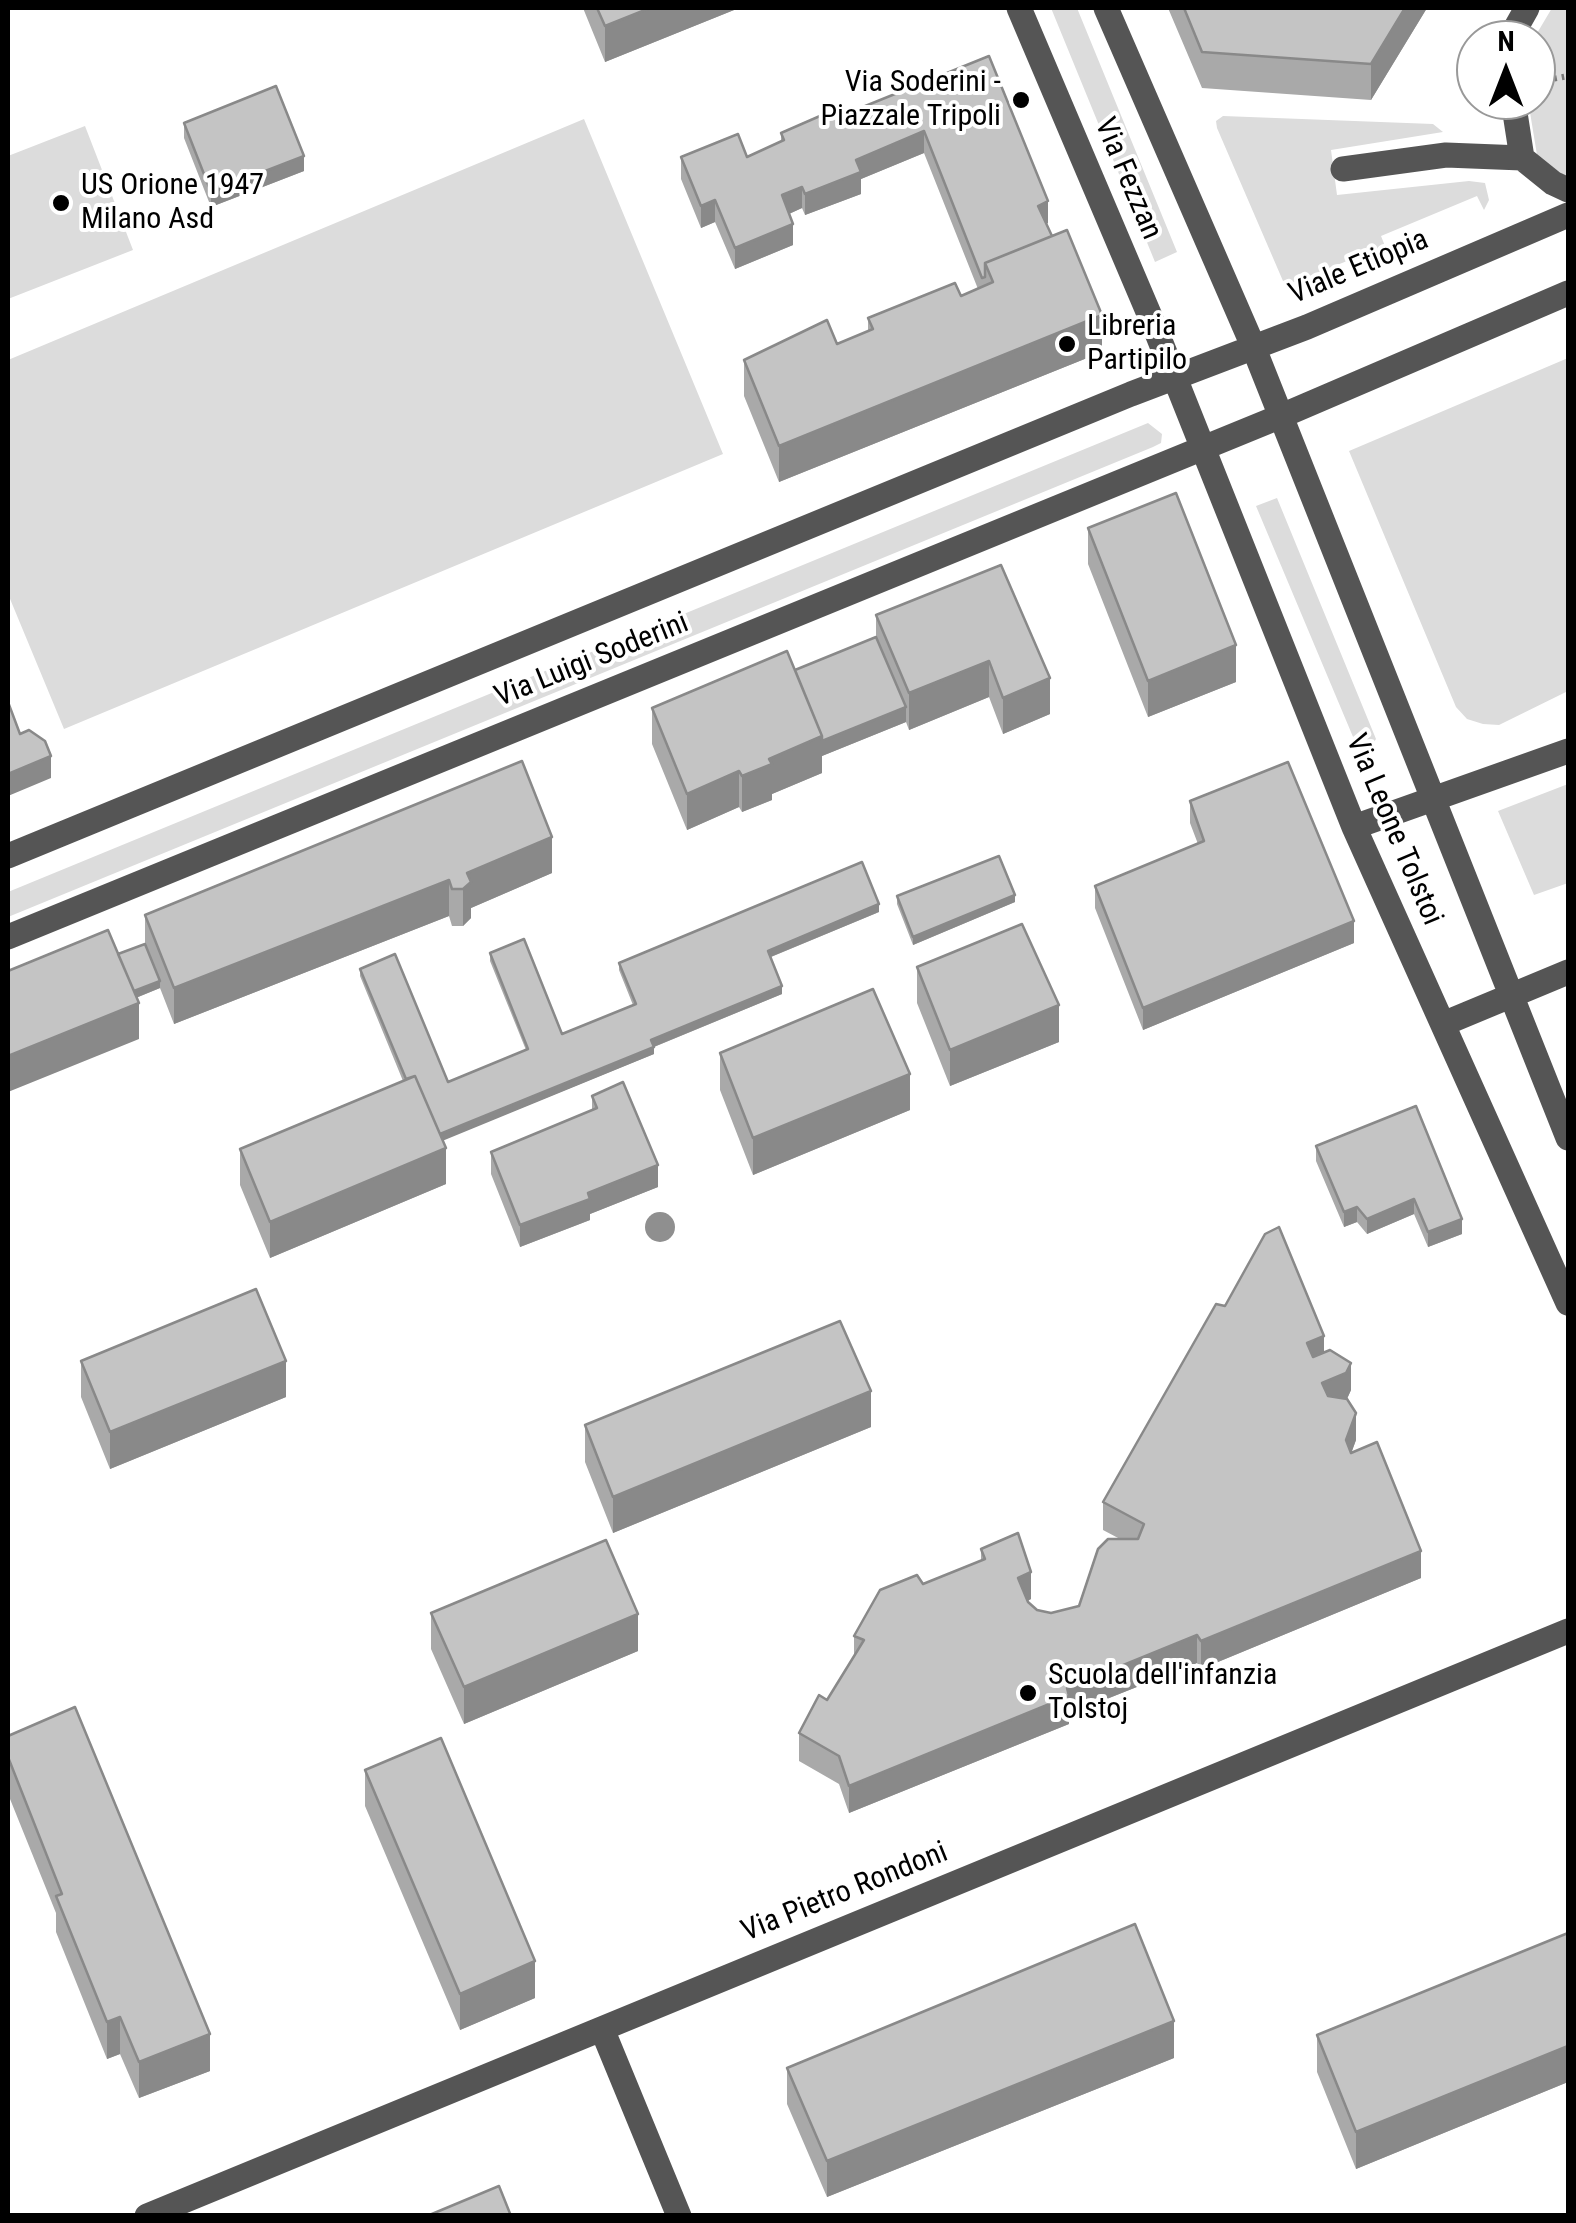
<!DOCTYPE html>
<style>
body{margin:0}
#map{position:relative;width:1576px;height:2223px;overflow:hidden;background:#fff;font-family:"Roboto Condensed",sans-serif}
canvas{display:block}
.frame{position:absolute;inset:0;border:10px solid #000;pointer-events:none}
.north{position:absolute;left:1456px;top:20px;width:100px;height:100px;box-sizing:border-box;background:#fff;border:2px solid #999;border-radius:50%;rotate:0deg;font-size:28px;font-weight:700;line-height:40px;text-align:center;color:#000}
.north::after{content:'';display:block;margin:auto;width:35px;height:45px;background:#000;clip-path:polygon(50% 0,100% 100%,50% 72%,0 100%)}
</style>
<div id="map">
<canvas width="1576" height="2223"></canvas>
<div class="frame"></div>
<div class="north">N</div>
</div>
<script>
const ctx = document.querySelector('canvas').getContext('2d');
ctx.lineJoin = 'round';
function paint(path, color) { ctx.fillStyle = color; ctx.fill(path, 'evenodd'); }
const toPath = rows => new Path2D(rows.map(r => 'M' + r).join(''));
function strokePath(path, color, width, dash) { ctx.strokeStyle = color; ctx.lineWidth = width; ctx.lineCap = dash ? 'butt' : 'round'; ctx.setLineDash(dash || []); ctx.stroke(path); }
function label(font, color, halo, rows, align = 'center') {
  ctx.font = font + ' "Roboto Condensed",sans-serif'; ctx.lineWidth = 8; ctx.setLineDash([]); ctx.textBaseline = 'middle'; ctx.strokeStyle = halo; ctx.fillStyle = color; for (const [text, x, y, turn = 0] of rows) {
    ctx.save(); ctx.translate(x, y); ctx.rotate((+turn || 0) * Math.PI / 180); ctx.textAlign = isNaN(turn) ? turn : align; if (halo) ctx.strokeText(text, 0, 0); ctx.fillText(text, 0, 0); ctx.restore();
  }
}
paint(toPath([
 [1051,8,1077,8,1177,252,1155,262],
 [1552,8,1568,8,1568,178,1549,170,1537,155,1528,100,1536,100,1533,40],
 [1223,116,1433,124,1443,132,1331,150,1337,195,1469,181,1485,183,1489,200,1484,210,1477,196,1381,236,1385,246,1294,282,1283,281,1217,128,1216,121],
 [584,119,723,454,64,729,8,594,8,360],
 [85,126,133,250,8,299,8,156],
 [1568,358,1568,691,1499,725,1483,724,1467,719,1456,707,1349,451],
 [1148,423,1162,434,1161,443,1153,447,8,917,8,892],
 [1277,498,1376,739,1369,750,1356,744,1256,506],
 [1568,784,1568,883,1534,895,1498,811]
]), '#dcdcdc');
strokePath(toPath([
 [1547,80,1568,76]
]), '#777', 6, [2.5, 5]);
strokePath(toPath([
 [1019,8,1155,328,1354,827,1568,1303],
 [1106,8,1253,346,1568,1138],
 [1509,40,1527,8],
 [1513,100,1522,158,1553,183,1568,190],
 [1343,169,1446,155,1522,158],
 [1354,827,1568,751],
 [8,856,1131,394,1307,327,1568,215],
 [8,937,1279,417,1568,293],
 [1443,1024,1568,972],
 [602,2029,679,2216],
 [147,2216,1568,1631]
]), '#555', 25);
ctx.fillStyle = '#8f8f8f';
for (const [x, y] of [
 [660,1227]
]) { ctx.beginPath(); ctx.arc(x, y, 15, 0, 2 * Math.PI); ctx.fill(); }
paint(toPath([
 [583,8,739,8,605,62],
 [1168,8,1427,8,1371,100,1202,88],
 [989,56,1048,223,1046,224,1102,352,779,482,744,396,744,360,837,344,868,331,868,318,961,296,978,289,924,153,861,179,861,194,805,215,802,208,789,214,793,245,735,269,715,222,701,228,681,179,681,157,747,157,781,141,781,133,838,117],
 [184,123,304,171,211,207,184,138],
 [1088,528,1236,682,1148,717,1088,564],
 [1001,565,1050,714,1003,734,989,697,909,730,906,722,822,756,822,773,772,794,772,800,742,812,739,807,687,830,652,744,652,708,795,670,876,637,876,615],
 [522,761,552,873,471,908,471,918,463,926,452,926,449,916,174,1024,160,988,136,998,139,1039,118,954,145,944,145,915],
 [1190,801,1354,943,1143,1030,1095,908,1095,886,1198,844,1190,823],
 [897,896,1015,902,913,945,897,904],
 [879,912,771,957,782,994,654,1047,654,1054,442,1140,446,1184,270,1258,240,1185,240,1149,403,1081,360,976,360,969,448,1082,526,1050,490,961,490,953,562,1034,633,1005,619,970,619,963],
 [917,967,1059,1042,950,1086,917,1003],
 [720,1053,910,1110,753,1175,720,1090],
 [592,1096,658,1187,590,1214,590,1220,520,1247,491,1174,491,1152,592,1110],
 [1416,1106,1462,1234,1428,1247,1414,1214,1367,1234,1357,1222,1344,1227,1316,1161,1316,1146],
 [1324,1352,1351,1390,1347,1399,1356,1440,1351,1453,1421,1578,1201,1669,1197,1663,1069,1714,1069,1724,849,1813,839,1784,799,1761,799,1733,827,1700,854,1656,854,1636,923,1584,981,1560,981,1549,1031,1599,1028,1601,1037,1610,1051,1613,1079,1606,1120,1539,1103,1530,1103,1502],
 [81,1361,286,1397,110,1469,81,1397],
 [585,1425,871,1427,613,1533,585,1462],
 [431,1613,638,1651,464,1724,431,1649],
 [8,1736,210,2071,139,2098,120,2054,107,2059,56,1932,56,1913,8,1794],
 [365,1770,535,1998,460,2030,365,1806],
 [1568,1933,1568,2082,1356,2169,1317,2072,1317,2035],
 [1174,2058,827,2197,787,2104,787,2068]
]), '#a9a9a9');
paint(toPath([
 [650,8,739,8,605,62,605,26],
 [1405,8,1427,8,1371,100,1371,64],
 [924,131,924,153,861,179,861,194,805,215,805,194,856,160],
 [304,156,304,171,211,207,211,192],
 [802,187,802,208,782,217,782,195],
 [715,200,715,222,701,228,701,206],
 [1048,201,1048,223,1038,227,1038,206],
 [793,224,793,245,735,269,735,248],
 [1102,315,1102,352,779,482,779,446],
 [1236,645,1236,682,1148,717,1148,681],
 [989,661,989,697,909,730,909,693],
 [1050,678,1050,714,1003,734,1003,698],
 [906,707,906,722,822,756,822,773,772,794,772,800,742,812,742,776,769,759,822,736],
 [51,756,51,778,8,796,8,774],
 [739,771,739,807,687,830,687,794],
 [552,837,552,873,471,908,471,918,463,926,463,889,467,873],
 [449,880,449,916,174,1024,174,988],
 [1015,895,1015,902,913,945,913,937],
 [879,904,879,912,768,958,768,951],
 [1354,921,1354,943,1143,1030,1143,1008],
 [160,981,160,988,123,1003,123,995],
 [782,986,782,994,651,1048,651,1040],
 [139,1003,139,1039,8,1092,8,1056],
 [1059,1005,1059,1042,950,1086,950,1050],
 [654,1047,654,1054,430,1146,430,1138],
 [910,1074,910,1110,753,1175,753,1138],
 [446,1148,446,1184,270,1258,270,1222],
 [658,1165,658,1187,590,1214,590,1220,520,1247,520,1225,588,1193],
 [1414,1199,1414,1214,1367,1234,1367,1219],
 [1357,1207,1357,1222,1344,1227,1344,1212],
 [1462,1219,1462,1234,1428,1247,1428,1232],
 [1324,1336,1324,1364,1307,1371,1307,1343],
 [286,1361,286,1397,110,1469,110,1432],
 [1351,1363,1351,1390,1346,1401,1322,1410,1322,1383],
 [871,1391,871,1427,613,1533,613,1497],
 [1356,1413,1356,1440,1346,1468,1346,1440],
 [1421,1551,1421,1578,1201,1669,1201,1641],
 [1031,1572,1031,1599,1018,1605,1018,1578],
 [638,1614,638,1651,464,1724,464,1687],
 [1197,1635,1197,1663,1069,1714,1069,1724,849,1813,849,1786,1067,1688],
 [535,1961,535,1998,460,2030,460,1994],
 [120,2017,120,2054,107,2059,107,2022],
 [1174,2021,1174,2058,827,2197,827,2161],
 [210,2034,210,2071,139,2098,139,2062],
 [1568,2046,1568,2082,1356,2169,1356,2132]
]), '#898989');
const building = toPath([
 [597,8,650,8,605,26,597,8],
 [1184,8,1405,8,1371,64,1202,52,1184,8],
 [989,56,1048,201,1038,206,1052,236,985,263,985,277,982,278,924,131,856,160,861,172,805,194,802,187,782,195,793,224,735,248,715,200,701,206,681,157,738,134,747,157,784,140,781,133,836,109,838,117,989,56],
 [276,86,304,156,211,192,184,123,276,86],
 [1067,230,1102,315,779,446,744,360,827,320,837,344,873,329,868,318,955,283,961,296,993,282,985,263,1067,230],
 [1176,493,1236,645,1148,681,1088,528,1176,493],
 [1001,565,1050,678,1003,698,989,661,909,693,876,615,1001,565],
 [876,637,906,707,822,741,822,736,795,670,876,637],
 [787,651,822,736,769,759,772,764,742,776,739,771,687,794,652,708,787,651],
 [8,702,20,734,29,730,45,741,51,756,8,774,8,702],
 [522,761,552,837,467,873,471,882,463,889,452,889,449,880,174,988,145,915,522,761],
 [1288,762,1354,921,1143,1008,1095,886,1204,841,1190,801,1288,762],
 [999,856,1015,895,913,937,897,896,999,856],
 [862,862,879,904,768,951,782,986,651,1040,654,1047,440,1134,415,1076,406,1079,360,969,395,954,448,1082,528,1049,490,953,524,939,562,1034,636,1004,619,963,862,862],
 [1022,924,1059,1005,950,1050,917,967,1022,924],
 [108,930,139,1003,8,1056,8,971,108,930],
 [145,944,160,981,134,991,118,954,145,944],
 [873,989,910,1074,753,1138,720,1053,873,989],
 [415,1076,446,1148,270,1222,240,1149,415,1076],
 [623,1082,658,1165,588,1193,590,1199,520,1225,491,1152,597,1108,592,1096,623,1082],
 [1416,1106,1462,1219,1428,1232,1414,1199,1367,1219,1357,1207,1344,1212,1316,1146,1416,1106],
 [1279,1227,1324,1336,1307,1343,1313,1357,1330,1350,1351,1363,1346,1373,1322,1383,1328,1396,1347,1399,1356,1413,1346,1440,1351,1453,1377,1442,1421,1551,1201,1641,1197,1635,1067,1688,1069,1696,849,1786,839,1756,799,1733,819,1695,827,1700,864,1640,854,1636,880,1590,917,1575,923,1584,985,1559,981,1549,1018,1533,1031,1572,1018,1578,1028,1602,1037,1610,1051,1613,1079,1606,1098,1549,1108,1539,1138,1539,1144,1524,1103,1502,1216,1304,1225,1306,1265,1234,1279,1227],
 [256,1289,286,1361,110,1432,81,1361,256,1289],
 [840,1321,871,1391,613,1497,585,1425,840,1321],
 [606,1540,638,1614,464,1687,431,1613,606,1540],
 [75,1707,210,2034,139,2062,120,2017,107,2022,56,1896,62,1894,8,1757,8,1736,75,1707],
 [441,1738,535,1961,460,1994,365,1770,441,1738],
 [1135,1924,1174,2021,827,2161,787,2068,1135,1924],
 [1568,1933,1568,2046,1356,2132,1317,2035,1568,1933],
 [499,2186,511,2216,427,2216,499,2186]
]);
paint(building, '#c4c4c4');
strokePath(building, '#898989', 2.5);
for (const [x, y, r, color] of [
 [1021,100,10,"#000"],
 [61,203,10,"#000"],
 [1067,344,10,"#000"],
 [1028,1693,10,"#000"]
]) { const dot = new Path2D(); dot.arc(x, y, r, 0, 2 * Math.PI); ctx.fillStyle = color; ctx.fill(dot); strokePath(dot, '#fff', 4); }
label('30px', '#000', '#fff', [
 ["Via Soderini -",1001,83,"right"],
 ["Piazzale Tripoli",1001,117,"right"],
 ["US Orione 1947",81,186],
 ["Milano Asd",81,220],
 ["Libreria",1087,327],
 ["Partipilo",1087,361],
 ["Scuola dell'infanzia",1048,1676],
 ["Tolstoj",1048,1710]
], 'left');
label('30px', '#000', '#fff', [
 ["Via Fezzan",1127,179,67],
 ["Viale Etiopia",1359,268,-23],
 ["Via Luigi Soderini",592,661,-22],
 ["Via Leone Tolstoi",1393,830,67],
 ["Via Pietro Rondoni",845,1893,-22]
]);
</script>
